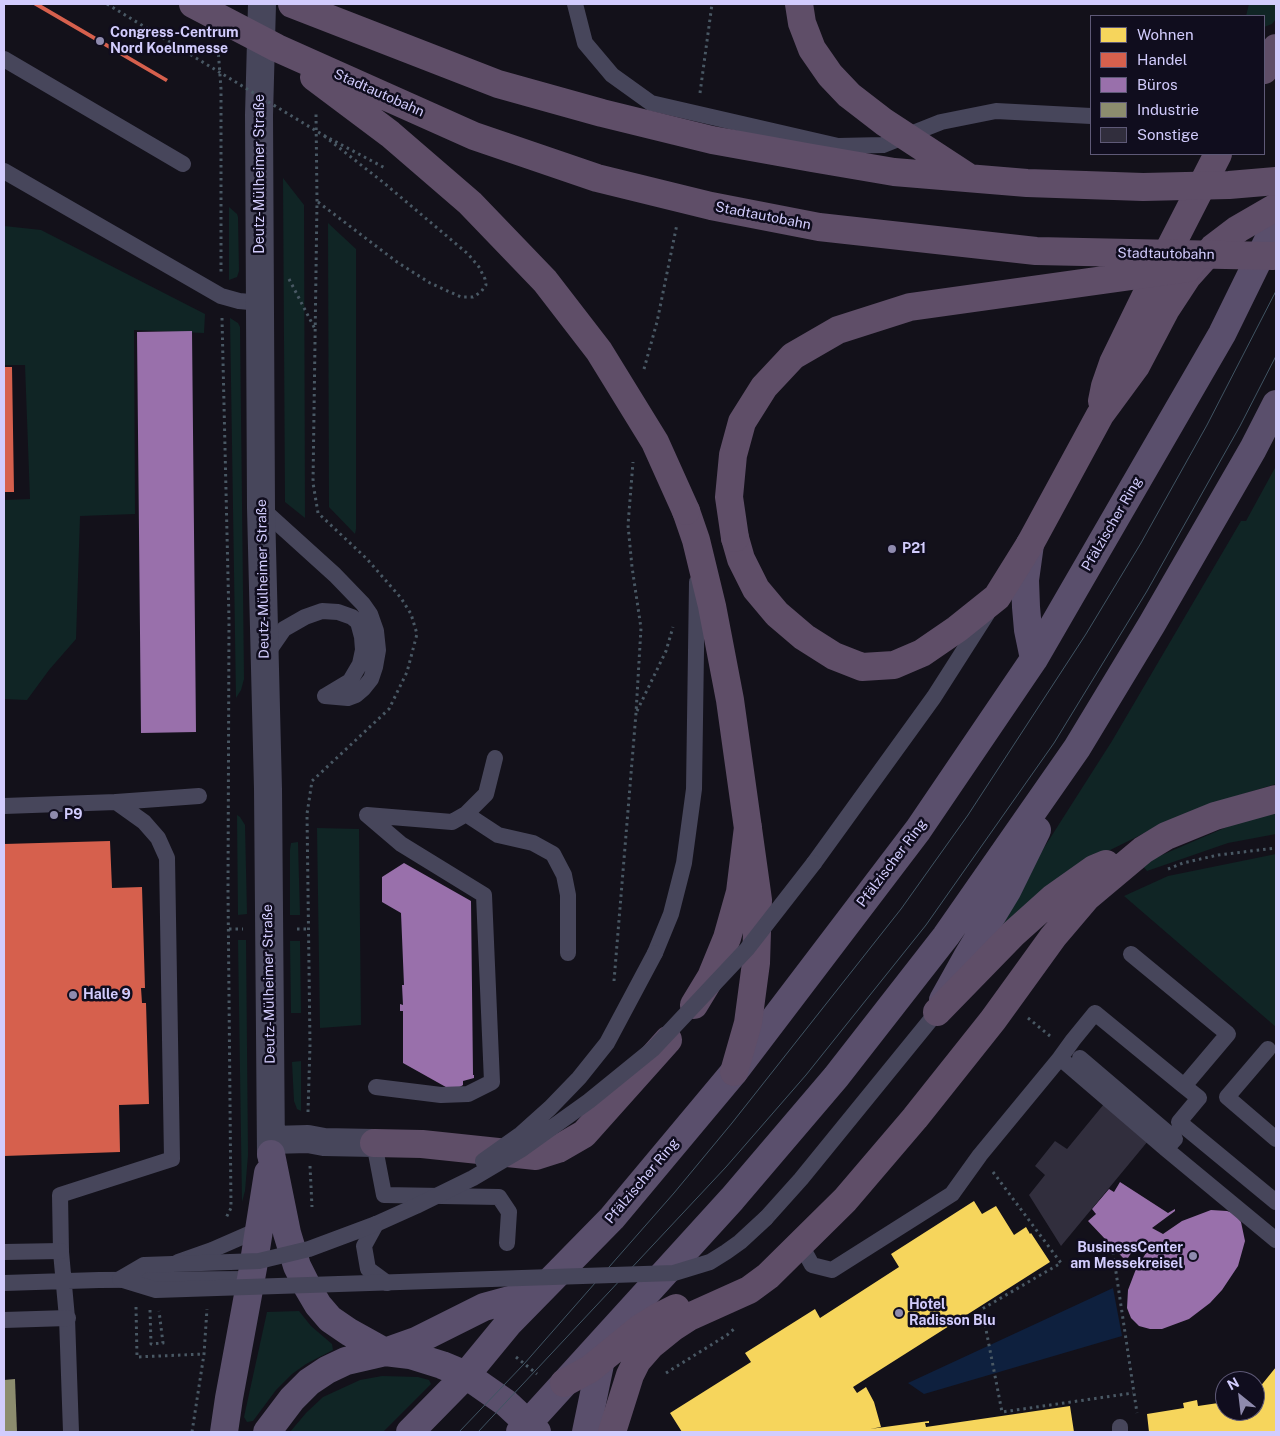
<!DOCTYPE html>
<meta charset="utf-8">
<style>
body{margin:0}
#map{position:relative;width:1280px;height:1436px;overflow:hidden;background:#13111a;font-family:"Public Sans",sans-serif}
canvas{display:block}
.frame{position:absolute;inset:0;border:5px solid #d2ccfd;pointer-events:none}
.legend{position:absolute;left:1090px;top:15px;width:175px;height:140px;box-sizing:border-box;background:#100d1e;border:1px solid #5e5977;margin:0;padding:6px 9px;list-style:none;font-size:15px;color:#d2ccfd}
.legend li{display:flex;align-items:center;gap:10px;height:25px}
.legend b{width:25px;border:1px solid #5e5977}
.north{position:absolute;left:1215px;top:1371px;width:50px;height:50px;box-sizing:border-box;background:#100d1e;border:1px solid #5e5977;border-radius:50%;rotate:331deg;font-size:14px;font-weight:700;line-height:20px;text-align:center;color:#d2ccfd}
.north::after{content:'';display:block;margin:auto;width:18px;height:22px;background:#8f8bae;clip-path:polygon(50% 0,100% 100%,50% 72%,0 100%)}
</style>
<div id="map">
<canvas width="1280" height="1436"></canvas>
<div class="frame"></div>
<ul class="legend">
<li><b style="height:14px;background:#f6d55c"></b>Wohnen</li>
<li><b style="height:14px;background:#d6604d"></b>Handel</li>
<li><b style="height:14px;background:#9970ab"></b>Büros</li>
<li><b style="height:14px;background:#8c8c6e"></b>Industrie</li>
<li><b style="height:14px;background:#312e3d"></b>Sonstige</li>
</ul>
<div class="north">N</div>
</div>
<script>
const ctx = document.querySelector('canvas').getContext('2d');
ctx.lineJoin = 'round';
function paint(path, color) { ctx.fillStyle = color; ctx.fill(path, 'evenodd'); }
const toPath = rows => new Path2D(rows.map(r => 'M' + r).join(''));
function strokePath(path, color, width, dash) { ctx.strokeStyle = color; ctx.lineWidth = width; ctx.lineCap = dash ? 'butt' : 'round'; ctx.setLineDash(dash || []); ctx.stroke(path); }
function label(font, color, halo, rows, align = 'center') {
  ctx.font = font + ' "Public Sans",sans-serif'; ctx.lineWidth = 5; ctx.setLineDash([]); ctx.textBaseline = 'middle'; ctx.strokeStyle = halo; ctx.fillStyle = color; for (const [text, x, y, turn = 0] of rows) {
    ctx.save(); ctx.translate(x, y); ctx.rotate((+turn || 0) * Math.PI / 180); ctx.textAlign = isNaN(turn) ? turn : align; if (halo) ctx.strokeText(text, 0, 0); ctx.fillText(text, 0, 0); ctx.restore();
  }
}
paint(toPath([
 [1249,4,1276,4,1276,19,1272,24,1264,27,1264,16,1246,16],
 [283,178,304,205,305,518,285,502],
 [229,207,237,214,238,217,239,271,237,277,229,280],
 [328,223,356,249,356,529,355,534,329,507],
 [4,226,41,230,205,314,204,333,134,330,135,514,80,516,76,639,49,670,27,700,4,699,4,500,30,499,25,365,4,365],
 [230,318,238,323,240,327,244,679,241,690,236,698],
 [1276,466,1276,784,1207,805,1169,821,1096,857,975,956,1112,741,1241,521,1246,521],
 [1276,812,1276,834,1228,843,1147,871,1141,864,1236,823],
 [237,815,240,817,245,825,247,914,238,915],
 [317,828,359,829,361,1025,320,1028],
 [298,842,300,915,290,915,290,850,291,843],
 [1276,854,1276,1027,1124,896,1168,876],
 [238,940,246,940,248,1155,245,1191,242,1202],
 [290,941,300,941,301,1013,291,1013],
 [301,1061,301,1111,297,1109,294,1101,292,1062],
 [299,1311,311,1326,332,1344,333,1350,306,1364,292,1374,276,1390,253,1421,247,1422,244,1417,267,1312],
 [382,1376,418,1377,429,1380,431,1384,383,1432,290,1432,306,1413,323,1397,360,1380]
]), '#102525');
paint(toPath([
 [1113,1288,1122,1336,924,1394,908,1383]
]), '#0e203e');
paint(toPath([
 [974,1201,982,1214,996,1206,1014,1235,1026,1227,1030,1234,1031,1233,1050,1262,853,1387,857,1393,866,1387,874,1402,881,1427,870,1429,929,1421,929,1423,925,1423,926,1427,1070,1406,1074,1432,682,1432,670,1413,751,1362,745,1353,815,1309,820,1318,899,1267,891,1254],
 [1276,1367,1276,1432,1149,1432,1147,1414,1184,1408,1183,1403,1197,1400,1198,1406,1225,1402,1225,1411,1255,1411,1255,1393]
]), '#f6d55c');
paint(toPath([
 [32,4,40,4,168,79,166,82],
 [4,367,12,367,14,492,4,492],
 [110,841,112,888,142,887,145,988,141,988,142,1003,146,1003,149,1104,119,1105,120,1152,4,1156,4,844]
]), '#d6604d');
paint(toPath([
 [192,331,196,732,141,733,137,332],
 [404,863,471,901,473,1075,474,1075,474,1078,463,1081,463,1085,453,1091,403,1063,403,1011,400,1011,400,1004,403,1005,402,985,404,985,401,913,382,902,382,877],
 [1120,1182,1168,1213,1175,1209,1175,1211,1152,1228,1163,1234,1182,1221,1211,1210,1227,1211,1233,1213,1241,1222,1245,1241,1238,1266,1222,1290,1210,1303,1189,1319,1162,1329,1150,1329,1139,1326,1131,1318,1127,1308,1128,1290,1136,1269,1146,1253,1137,1244,1124,1264,1123,1264,1125,1260,1088,1221,1096,1214,1092,1209,1109,1189,1114,1192]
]), '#9970ab');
paint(toPath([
 [15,1379,17,1432,4,1432,4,1380]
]), '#8c8c6e');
paint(toPath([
 [1104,1104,1148,1141,1061,1246,1029,1195,1045,1175,1035,1166,1055,1141,1067,1149]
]), '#312e3d');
strokePath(toPath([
 [218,48,221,89,221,272],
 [700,93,712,4],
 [318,202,397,262,430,283,461,297,473,297,481,292,486,285,485,279,479,267,468,254,384,183,323,135],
 [289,279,315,329],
 [222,318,229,620,228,890,231,1208,226,1218],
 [644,369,657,322,677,224],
 [637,711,666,651,673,627],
 [1168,869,1183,863,1218,855,1276,848],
 [229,929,243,929],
 [297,929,309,929],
 [614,981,636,713,641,628,632,567,628,525,633,462],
 [1028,1018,1050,1036],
 [308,1112,310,1045,307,814,312,781,389,709,407,672,417,634,411,614,401,598,367,559,318,513,313,483,317,201,316,113],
 [310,1166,312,1207],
 [993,1172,1061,1263,982,1309,1002,1412,1133,1393],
 [1113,1252,1137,1413],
 [136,1307,137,1357,204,1354],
 [150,1310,151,1344,163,1343,159,1311],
 [516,1357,537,1374],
 [666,1373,727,1335,734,1329],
 [192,1432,204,1354,207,1309]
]), '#495864', 3, [2.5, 4]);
strokePath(toPath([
 [575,4,585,43,612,75,651,103,838,146,883,145,941,122,996,111,1091,116],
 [4,59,183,164],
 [4,171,221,296,239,301,261,303],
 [261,508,335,575,363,604,370,614,376,631,378,650,375,667,371,679,363,689,356,695,348,698,325,696],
 [266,655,284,629,305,617,322,611,338,612,352,617,358,622,362,637,363,650,360,664,350,681,325,696],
 [4,806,116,802,199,796],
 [466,814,498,835,533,843,553,854,564,875,568,895,568,953],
 [367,815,401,844,484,895,492,1082,468,1094,441,1095,376,1087],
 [367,815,452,822,466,814,486,794,495,758],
 [814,863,934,697,987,614],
 [655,953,671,914,684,863,694,789,697,582],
 [1268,1049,1227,1097,1276,1139],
 [1060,1058,1073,1040,1095,1013,1184,1086,1228,1034,1131,954],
 [1080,1058,1175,1139,1166,1149],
 [1184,1086,1199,1098,1179,1122,1276,1202],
 [374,1143,384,1195,499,1197,509,1212,507,1243],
 [766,1218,801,1179,937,1012],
 [376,1224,364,1246,368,1269,387,1283],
 [801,1245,812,1265,832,1270,952,1194,980,1155,1060,1058,1166,1149,1276,1240],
 [178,1262,212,1250,260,1229],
 [4,1283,99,1280,251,1279],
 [1120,1427,1120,1432],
 [71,1432,67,1318,61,1252,60,1195,172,1159,167,858,158,838,144,822,116,802]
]), '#47465b', 16);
strokePath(toPath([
 [262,4,259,115,261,508,268,789,271,1154],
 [271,1140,308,1139,324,1142,374,1143]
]), '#47465b', 28);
strokePath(toPath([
 [1030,544,1025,580,1026,607,1028,630,1034,659],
 [943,1000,967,957,1007,891,1037,830],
 [271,1154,287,1233,297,1266,308,1288,318,1305,330,1319,349,1332,385,1352,416,1341,484,1307,539,1292],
 [224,1432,229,1398,253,1268,268,1173],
 [267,1432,292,1399,309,1382,327,1370,346,1361,385,1352,410,1355,442,1365,466,1375,506,1403,537,1432],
 [410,1432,466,1375,508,1324,612,1218,734,1072,918,830,1034,659,1222,334,1276,224],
 [520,1432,732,1199,836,1077,946,936,1077,748,1152,624,1253,449,1276,404],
 [586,1432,604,1345]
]), '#5a4f6c', 28);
strokePath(toPath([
 [1264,70,1276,48],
 [1102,401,1105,386,1113,363,1153,281,1218,154],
 [686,511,696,540,712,606,730,700,758,900,756,963,748,1023,734,1072],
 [735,538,741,559,756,589,777,614,804,637,834,656,862,667,894,665,922,653,957,629,997,597,1030,544,1100,415,1136,366,1166,309,1187,277,1213,248,1238,229,1276,207],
 [694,1005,711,977,727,938,740,892,748,827],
 [937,1012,1014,933,1053,898,1094,869,1106,864],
 [374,1143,422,1144,536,1156,558,1149,584,1134,668,1040],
 [564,1383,590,1369,639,1329,660,1316,676,1308],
 [612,1432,630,1375,637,1361,651,1345,672,1328,689,1317,749,1290,768,1276,845,1200,915,1118,993,1020,1053,937,1087,897,1143,850,1166,836,1215,816,1276,799]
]), '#5f4e68', 28);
strokePath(toPath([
 [459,1432,524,1364,674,1193,732,1123,901,909,968,815,1086,634,1141,543,1207,425,1276,291],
 [478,1432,726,1167,806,1075,926,925,1054,743,1147,591,1240,426,1276,356]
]), '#405463', 1);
strokePath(toPath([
 [107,4,323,135,385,168]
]), '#495864', 3, [2.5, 4]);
strokePath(toPath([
 [483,1161,521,1134,550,1108,579,1078,607,1043,655,953],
 [4,1252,61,1251],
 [120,1279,144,1265,259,1261,309,1249,376,1224,416,1206,473,1178,522,1149,589,1101,653,1049,747,949,814,863],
 [120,1279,156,1290,674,1273,710,1262,726,1252,740,1242,766,1218],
 [4,1320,68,1318]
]), '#47465b', 16);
strokePath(toPath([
 [193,4,277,48,474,136,597,178,711,206,819,227,1036,251,1273,256],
 [292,4,498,84,602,113,712,140,812,158,894,172,1027,183,1143,187,1229,185,1276,181],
 [799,4,802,23,812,49,830,75,849,95,884,122,968,177],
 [314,77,390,134,470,203,545,281,599,351,655,442,686,511],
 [735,538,729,497,733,455,742,422,764,387,793,356,838,330,910,307,1189,268]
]), '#5f4e68', 28);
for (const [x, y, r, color] of [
 [100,41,5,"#8f8bae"],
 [892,549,5,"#8f8bae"],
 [54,815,5,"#8f8bae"],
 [73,995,5,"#8f8bae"],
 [1193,1256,5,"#8f8bae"],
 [899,1313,5,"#8f8bae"]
]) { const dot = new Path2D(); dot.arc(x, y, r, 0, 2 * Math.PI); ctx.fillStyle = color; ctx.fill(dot); strokePath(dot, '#100d1e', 2); }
label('bold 14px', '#d2ccfd', '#100d1e', [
 ["Congress-Centrum",110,33],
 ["Nord Koelnmesse",110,49],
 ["P21",902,549],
 ["P9",64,815],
 ["Halle 9",83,995],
 ["BusinessCenter",1183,1248,"right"],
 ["am Messekreisel",1183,1264,"right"],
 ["Hotel",909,1305],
 ["Radisson Blu",909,1321]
], 'left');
label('14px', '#d2ccfd', '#100d1e', [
 ["Stadtautobahn",379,93,24],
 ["Deutz-Mülheimer Straße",260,174,-90],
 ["Stadtautobahn",763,216,11],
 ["Stadtautobahn",1166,254,1],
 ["Pfälzischer Ring",1112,524,-60],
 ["Deutz-Mülheimer Straße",263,579,-91],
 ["Pfälzischer Ring",892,863,-53],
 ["Deutz-Mülheimer Straße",269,984,-91],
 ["Pfälzischer Ring",642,1181,-50]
]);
</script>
